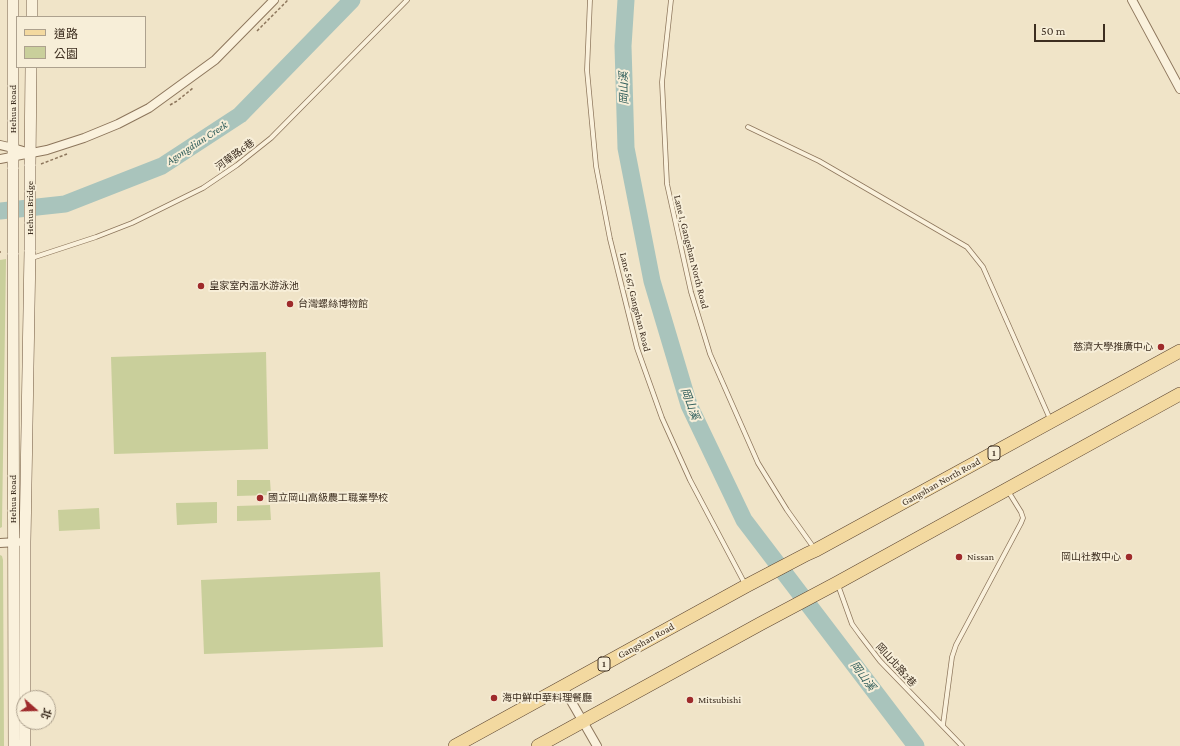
<!DOCTYPE html>
<meta charset="utf-8">
<style>
body{margin:0}
#map{position:relative;width:1180px;height:746px;overflow:hidden;background:#f0e4c8;font-family:"Crimson Pro","Noto Sans TC",serif}
canvas{display:block}
.legend{position:absolute;left:16px;top:16px;width:130px;height:52px;box-sizing:border-box;background:#f7eed8;border:1px solid #ada18e;margin:0;padding:5px 7px;list-style:none;font-size:12px;color:#3d2e20}
.legend li{display:flex;align-items:center;gap:8px;height:20px}
.legend b{width:20px;border:1px solid #ada18e}
.north{position:absolute;left:16px;top:690px;width:40px;height:40px;box-sizing:border-box;background:#f7eed8;border:1px solid #ada18e;border-radius:50%;rotate:110deg;font-size:11px;font-weight:700;line-height:16px;text-align:center;color:#3d2e20}
.north::after{content:'';display:block;margin:auto;width:14px;height:18px;background:#9e2a2b;clip-path:polygon(50% 0,100% 100%,50% 72%,0 100%)}
.scale{position:absolute;left:1034px;top:24px;width:71px;height:18px;box-sizing:border-box;border:2px solid #3d2e20;border-top:0;padding-left:5px;font-size:12px;line-height:14px;white-space:nowrap;color:#3d2e20;-webkit-text-stroke:3px #f7eed8;paint-order:stroke}
</style>
<div id="map">
<canvas width="1180" height="746"></canvas>
<ul class="legend">
<li><b style="height:5px;background:#f3d9a0"></b>道路</li>
<li><b style="height:11px;background:#c9cf9b"></b>公園</li>
</ul>
<div class="north">北</div>
<div class="scale">50 m</div>
</div>
<script>
const ctx = document.querySelector('canvas').getContext('2d');
ctx.lineJoin = 'round';
function paint(path, color) { ctx.fillStyle = color; ctx.fill(path, 'evenodd'); }
const toPath = rows => new Path2D(rows.map(r => 'M' + r).join(''));
function strokePath(path, color, width, dash) { ctx.strokeStyle = color; ctx.lineWidth = width; ctx.lineCap = dash ? 'butt' : 'round'; ctx.setLineDash(dash || []); ctx.stroke(path); }
function label(font, color, halo, rows, align = 'center') {
  ctx.font = font + ' "Crimson Pro","Noto Sans TC",serif'; ctx.lineWidth = 4; ctx.setLineDash([]); ctx.textBaseline = 'middle'; ctx.strokeStyle = halo; ctx.fillStyle = color; for (const [text, x, y, turn = 0] of rows) {
    ctx.save(); ctx.translate(x, y); ctx.rotate((+turn || 0) * Math.PI / 180); ctx.textAlign = isNaN(turn) ? turn : align; if (halo) ctx.strokeText(text, 0, 0); ctx.fillText(text, 0, 0); ctx.restore();
  }
}
paint(toPath([
 [6,259,2,523,2,527,0,528,0,260],
 [266,352,268,449,114,454,111,357],
 [237,480,270,480,271,495,237,496],
 [217,502,217,523,177,525,176,503],
 [270,505,271,520,237,521,237,506],
 [99,508,100,529,59,531,58,510],
 [0,555,2,556,3,560,4,746,0,746],
 [380,572,383,647,204,654,201,580]
]), '#c9cf9b');
strokePath(toPath([
 [626,0,623,46,626,148,652,281,689,405,744,520,916,746],
 [0,211,65,204,162,166,240,115,352,0]
]), '#a9c4bc', 17);
const lane = toPath([
 [590,0,587,70,596,166,610,239,637,348,662,418,690,480,745,584],
 [671,0,662,82,667,184,691,292,710,354,758,463,787,510,814,548],
 [748,127,819,161,967,247,983,267,1050,419],
 [32,258,96,237,132,223,203,188,237,165,271,138,407,0],
 [838,585,852,624,860,635,880,661,962,746],
 [943,725,952,657,956,645,1021,523,1023,518,1021,512,1008,491]
]);
const street = toPath([
 [1132,0,1180,89],
 [0,145,13,148,30,153],
 [0,159,47,150,84,138,118,124,149,108,215,60,274,0],
 [0,543,18,542],
 [563,687,597,746]
]);
const secondary = toPath([
 [13,0,13,169],
 [32,17,32,0],
 [30,166,31,67],
 [13,253,14,746],
 [25,698,25,542,30,250],
 [25,722,25,746]
]);
const primary = toPath([
 [455,746,746,586,807,554,816,550,1180,351],
 [538,746,760,624,837,583,1180,394]
]);
strokePath(lane, '#8d765c', 5.5);
strokePath(street, '#8d765c', 10);
strokePath(secondary, '#6f573f', 12);
strokePath(primary, '#5b4430', 14);
strokePath(toPath([
 [257,31,288,0],
 [170,105,177,101,193,88],
 [41,164,67,154],
 [0,252,1,252]
]), '#8d765c', 1.5, [3, 2]);
strokePath(lane, '#faf1dc', 4);
strokePath(street, '#faf1dc', 8);
strokePath(secondary, '#faf1dc', 11);
strokePath(primary, '#f3d9a0', 13);
const secondaryBridge = toPath([
 [30,250,30,166],
 [13,253,13,169]
]);
strokePath(secondaryBridge, '#6f573f', 12, []);
strokePath(secondaryBridge, '#faf1dc', 11);
for (const [x, y, r, color] of [
 [201,286,4,"#9e2a2b"],
 [290,304,4,"#9e2a2b"],
 [1161,347,4,"#9e2a2b"],
 [260,498,4,"#9e2a2b"],
 [959,557,4,"#9e2a2b"],
 [1129,557,4,"#9e2a2b"],
 [494,698,4,"#9e2a2b"],
 [690,700,4,"#9e2a2b"]
]) { const dot = new Path2D(); dot.arc(x, y, r, 0, 2 * Math.PI); ctx.fillStyle = color; ctx.fill(dot); strokePath(dot, '#f7eed8', 1.5); }
for (const [x, y, w] of [
 [994,453,12],
 [604,664,12]
]) { const box = new Path2D(); box.roundRect(x - w / 2, y - 7, w, 14, 3); ctx.fillStyle = '#f7eed8'; ctx.fill(box); strokePath(box, '#3d2e20', 1); }
label('bold 9px', '#3d2e20', null, [
 ["1",994,453],
 ["1",604,664]
]);
label('10px', '#3d2e20', '#f7eed8', [
 ["Hehua Road",13,109,-90],
 ["河華路6巷",235,155,-36],
 ["Hehua Bridge",30,208,-90],
 ["Lane 1, Gangshan North Road",691,252,76],
 ["Lane 567, Gangshan Road",635,302,76],
 ["Gangshan North Road",941,482,-29],
 ["Hehua Road",13,499,-90],
 ["Gangshan Road",646,641,-29],
 ["岡山北路2巷",896,665,48]
]);
label('10px', '#3d2e20', '#f7eed8', [
 ["皇家室內溫水游泳池",209,286],
 ["台灣螺絲博物館",298,304],
 ["慈濟大學推廣中心",1153,347,"right"],
 ["國立岡山高級農工職業學校",268,498],
 ["Nissan",967,557],
 ["岡山社教中心",1121,557,"right"],
 ["海中鮮中華料理餐廳",502,698],
 ["Mitsubishi",698,700]
], 'left');
label('italic 11px', '#2f5d5a', '#f7eed8', [
 ["岡山溪",624,88,-91],
 ["Agongdian Creek",197,143,-33],
 ["岡山溪",690,404,69],
 ["岡山溪",863,676,53]
]);
</script>
